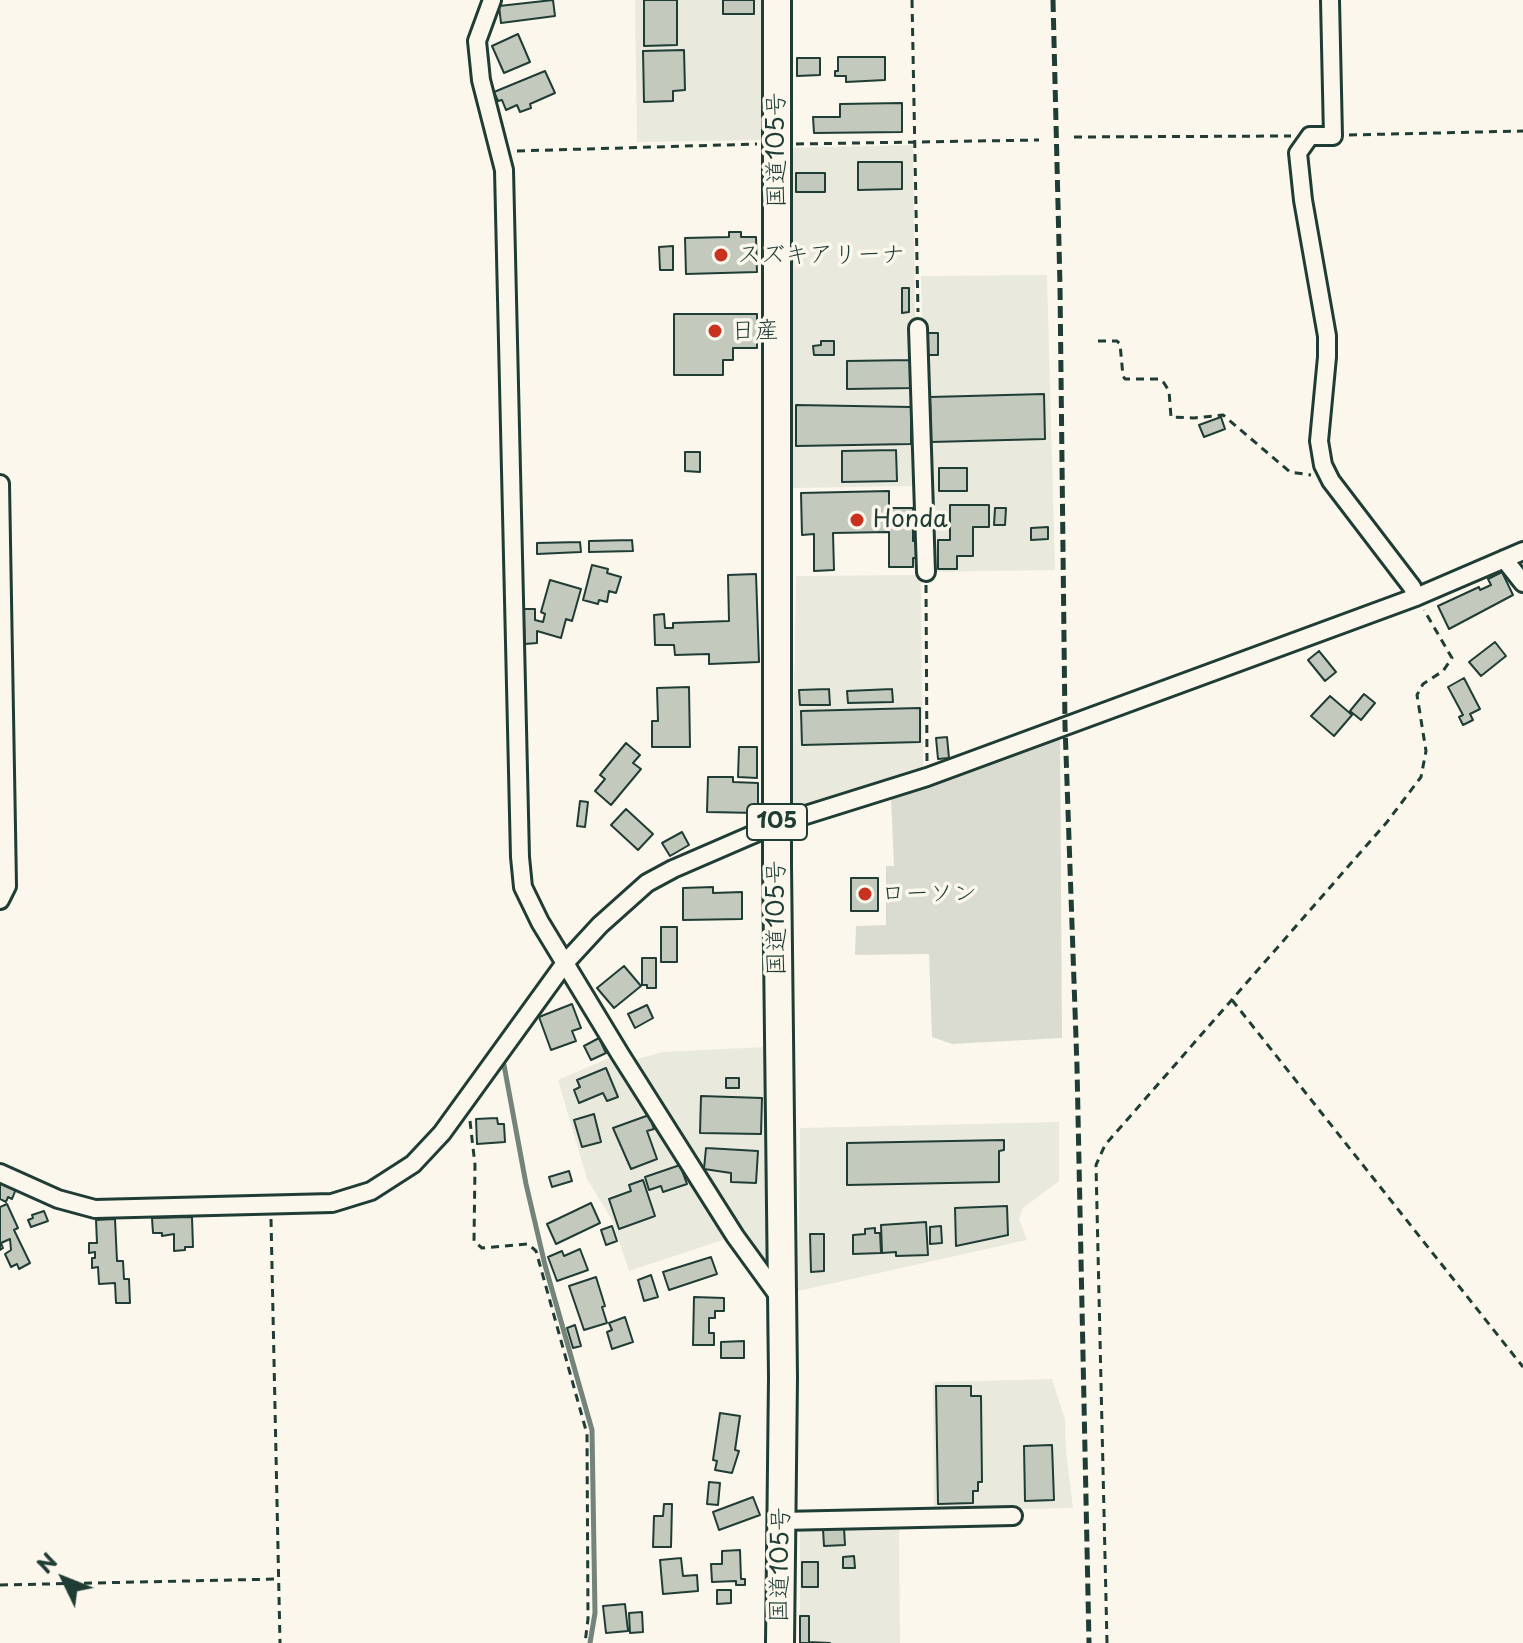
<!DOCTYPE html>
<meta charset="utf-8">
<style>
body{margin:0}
#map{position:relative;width:1523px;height:1643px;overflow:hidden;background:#fbf7ec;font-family:"Playpen Sans",sans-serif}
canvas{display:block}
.north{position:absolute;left:24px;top:1539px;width:80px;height:80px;-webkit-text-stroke:6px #fbf7ec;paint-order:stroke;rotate:313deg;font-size:22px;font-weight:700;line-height:32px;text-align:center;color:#1f3d34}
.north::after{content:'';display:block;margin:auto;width:28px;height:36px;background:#1f3d34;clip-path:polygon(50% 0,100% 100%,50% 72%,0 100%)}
</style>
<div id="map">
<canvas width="1523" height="1643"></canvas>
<div class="north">N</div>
</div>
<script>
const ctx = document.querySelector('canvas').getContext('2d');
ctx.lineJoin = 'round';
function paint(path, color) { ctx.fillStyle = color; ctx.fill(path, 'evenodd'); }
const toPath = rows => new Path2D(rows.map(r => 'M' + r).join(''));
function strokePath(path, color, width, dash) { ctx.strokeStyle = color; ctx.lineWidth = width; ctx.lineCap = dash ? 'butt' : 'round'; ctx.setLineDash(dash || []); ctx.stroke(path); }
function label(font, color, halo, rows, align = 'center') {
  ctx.font = font + ' "Playpen Sans","Klee One",sans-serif'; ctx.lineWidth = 7; ctx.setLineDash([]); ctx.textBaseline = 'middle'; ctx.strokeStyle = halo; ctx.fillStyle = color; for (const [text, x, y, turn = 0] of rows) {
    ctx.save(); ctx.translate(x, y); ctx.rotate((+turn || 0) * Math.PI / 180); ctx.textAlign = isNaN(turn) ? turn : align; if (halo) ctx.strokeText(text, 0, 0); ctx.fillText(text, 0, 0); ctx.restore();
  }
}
paint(toPath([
 [635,0,768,0,768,140,637,142],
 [913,145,917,486,790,488,786,148],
 [1047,275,1055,570,930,572,921,276],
 [921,575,923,772,792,813,796,576],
 [765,1047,769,1263,766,1268,737,1228,631,1061,662,1052],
 [616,1055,729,1238,629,1271,612,1220,587,1179,558,1080],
 [1059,1122,1059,1181,1023,1208,1019,1219,1027,1240,798,1291,800,1128],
 [1052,1379,1065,1419,1066,1452,1073,1508,934,1511,933,1382],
 [899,1525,900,1643,800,1643,800,1529]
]), '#eae9de');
paint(toPath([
 [1060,738,1062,1038,952,1044,932,1037,929,954,855,955,856,926,886,925,886,866,894,866,891,799]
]), '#dbdcd1');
strokePath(toPath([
 [504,1065,526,1184,545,1265,592,1430,595,1613,590,1643]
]), '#74847b', 5);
const building = toPath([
 [553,0,555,16,501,23,499,6,553,0],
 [644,0,677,0,677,45,644,46,644,0],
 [723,0,754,0,754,14,723,14,723,0],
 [518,34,530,62,504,73,492,46,518,34],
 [684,50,685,90,673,91,673,101,644,102,643,51,684,50],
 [838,57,885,57,885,80,846,82,846,76,835,76,835,71,838,71,838,57],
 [797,58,820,58,820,75,797,76,797,58],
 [545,71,555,93,530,104,531,108,520,112,517,105,506,110,502,100,498,101,494,92,545,71],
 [902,103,902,132,814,133,813,117,840,117,840,104,902,103],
 [858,162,902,162,902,189,858,190,858,162],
 [796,173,825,173,825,192,796,192,796,173],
 [729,232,741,232,741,237,756,237,757,272,686,274,685,238,729,237,729,232],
 [673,246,673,270,660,270,659,247,673,246],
 [902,288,909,288,909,312,902,313,902,288],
 [674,314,757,314,757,348,733,348,733,360,723,360,723,375,674,375,674,314],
 [923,333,938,333,938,355,923,355,923,333],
 [821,341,834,341,834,355,814,355,813,346,821,345,821,341],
 [912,360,913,388,847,389,847,361,912,360],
 [1044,394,1045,439,931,442,930,397,1044,394],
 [796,405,911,407,911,444,796,446,796,405],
 [1221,417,1225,429,1204,437,1199,425,1221,417],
 [896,450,897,481,842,482,842,451,896,450],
 [685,452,700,452,700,472,685,471,685,452],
 [939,468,967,468,967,491,939,491,939,468],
 [889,491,889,508,913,508,913,541,920,541,920,558,913,558,913,567,889,567,889,532,833,533,834,570,814,571,814,534,802,535,801,493,889,491],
 [950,505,989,505,989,527,973,527,973,556,957,556,957,569,938,569,938,540,950,540,950,505],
 [995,508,1006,508,1005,525,994,525,995,508],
 [1048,527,1048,539,1031,540,1031,528,1048,527],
 [632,540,633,551,589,552,589,541,632,540],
 [580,542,581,552,537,554,537,543,580,542],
 [592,565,608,569,607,573,621,577,616,593,609,591,607,602,599,600,598,604,583,600,592,565],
 [1502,572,1513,595,1449,629,1438,606,1479,587,1480,590,1491,585,1488,579,1502,572],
 [756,574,759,662,709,664,709,654,675,655,674,645,655,645,654,615,664,614,665,628,673,628,673,623,729,621,728,575,756,574],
 [550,580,581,589,572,621,566,619,561,638,537,631,537,643,525,644,523,609,535,609,535,620,543,622,545,614,541,612,550,580],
 [1495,642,1506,656,1481,676,1469,662,1495,642],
 [1319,651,1336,672,1325,681,1308,660,1319,651],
 [1464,678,1480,709,1470,714,1473,720,1463,725,1459,717,1463,715,1448,687,1464,678],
 [689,687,690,747,652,747,652,721,658,721,657,688,689,687],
 [829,689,830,705,800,705,799,690,829,689],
 [892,689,893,702,848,703,847,691,892,689],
 [1364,694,1375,703,1361,720,1350,711,1364,694],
 [1330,696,1352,715,1334,736,1311,716,1330,696],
 [920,708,920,742,802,745,801,711,920,708],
 [947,737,949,758,938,759,936,738,947,737],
 [626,743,640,755,633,763,641,769,611,805,595,791,605,779,600,775,626,743],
 [739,747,757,747,757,778,738,777,739,747],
 [708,777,733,777,733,782,758,783,758,813,707,812,708,777],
 [580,801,588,802,585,827,577,826,580,801],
 [626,809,653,834,638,850,611,825,626,809],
 [682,832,689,845,670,856,662,843,682,832],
 [851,878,878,878,878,911,851,911,851,878],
 [713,887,713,893,742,892,742,919,683,920,683,888,713,887],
 [661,927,677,927,677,962,661,962,661,927],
 [642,958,656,958,656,988,647,988,647,985,642,985,642,958],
 [624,966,641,986,614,1008,597,988,624,966],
 [572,1004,581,1028,572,1031,576,1041,551,1050,539,1017,572,1004],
 [647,1005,653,1018,635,1028,628,1014,647,1005],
 [599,1038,606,1053,591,1060,584,1046,599,1038],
 [606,1068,618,1097,607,1101,603,1093,579,1103,574,1090,580,1087,577,1080,606,1068],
 [726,1078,739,1078,739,1088,726,1088,726,1078],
 [701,1096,762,1098,761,1134,700,1133,701,1096],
 [594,1114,601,1142,582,1147,574,1120,594,1114],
 [649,1115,654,1129,647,1131,657,1159,631,1169,613,1128,649,1115],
 [497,1118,498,1124,504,1124,505,1142,477,1144,476,1119,497,1118],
 [1004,1140,1004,1150,999,1151,999,1182,847,1185,847,1143,1004,1140],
 [706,1148,758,1151,756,1183,731,1182,731,1173,704,1169,706,1148],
 [680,1165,687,1184,663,1192,661,1186,649,1190,645,1177,680,1165],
 [569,1171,572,1181,552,1187,549,1177,569,1171],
 [643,1180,655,1216,619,1229,609,1199,631,1191,629,1185,643,1180],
 [0,1183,16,1189,12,1199,8,1197,6,1202,0,1199,0,1183],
 [591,1203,600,1223,556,1244,547,1224,591,1203],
 [7,1204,18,1228,14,1230,30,1263,19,1269,17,1264,11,1267,5,1254,11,1250,10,1239,1,1243,3,1248,0,1250,0,1207,7,1204],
 [1007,1206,1008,1235,956,1246,955,1208,1007,1206],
 [44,1211,48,1221,31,1227,28,1220,33,1218,32,1215,44,1211],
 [192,1217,193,1247,185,1247,185,1250,174,1251,174,1234,162,1236,162,1233,153,1233,152,1218,192,1217],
 [115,1219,117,1261,123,1261,124,1279,129,1279,130,1303,116,1303,115,1283,99,1284,98,1267,92,1268,92,1258,95,1258,95,1252,89,1253,89,1243,97,1243,96,1220,115,1219],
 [926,1222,928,1255,896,1256,896,1252,882,1253,881,1225,926,1222],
 [612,1226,617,1241,606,1245,601,1230,612,1226],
 [941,1226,942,1243,930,1244,930,1227,941,1226],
 [875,1228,875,1233,880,1233,881,1253,853,1254,853,1235,865,1234,865,1229,875,1228],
 [810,1234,824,1234,824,1271,811,1272,810,1234],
 [580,1249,588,1270,557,1281,548,1257,562,1251,564,1256,580,1249],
 [711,1257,717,1274,669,1290,663,1272,711,1257],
 [651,1275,658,1297,644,1301,638,1280,651,1275],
 [596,1277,605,1306,602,1307,607,1323,584,1330,569,1286,596,1277],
 [694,1297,724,1298,724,1311,715,1311,715,1318,709,1318,709,1333,714,1333,714,1345,693,1345,694,1297],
 [625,1317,633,1342,612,1349,607,1332,612,1330,609,1323,625,1317],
 [575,1325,581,1346,573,1348,567,1328,575,1325],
 [744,1341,744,1358,721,1358,721,1342,744,1341],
 [936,1386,971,1386,971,1396,981,1396,982,1482,978,1482,978,1491,973,1491,973,1503,938,1504,936,1386],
 [720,1413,740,1416,735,1450,739,1451,732,1473,715,1470,717,1461,713,1460,720,1413],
 [1052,1445,1054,1500,1025,1501,1024,1446,1052,1445],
 [709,1482,720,1483,718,1505,707,1504,709,1482],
 [753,1497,760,1515,719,1530,713,1512,753,1497],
 [664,1504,672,1504,671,1547,653,1547,654,1516,663,1516,664,1504],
 [844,1528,845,1545,824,1546,823,1529,844,1528],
 [740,1550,741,1579,745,1579,745,1585,736,1585,736,1581,712,1582,711,1564,722,1564,722,1551,740,1550],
 [854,1556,855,1568,843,1568,843,1557,854,1556],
 [681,1558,683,1576,697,1575,698,1591,663,1594,660,1560,681,1558],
 [802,1562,818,1562,818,1587,802,1587,802,1562],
 [717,1590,731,1590,731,1603,717,1604,717,1590],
 [625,1604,628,1631,606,1633,603,1606,625,1604],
 [642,1612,643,1632,630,1633,629,1613,642,1612],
 [800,1616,809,1616,809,1642,830,1643,800,1643,800,1616]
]);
paint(building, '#c4c9be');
strokePath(building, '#1f3d34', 2);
const minor = toPath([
 [492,0,477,41,481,80,504,170,520,857,523,887,540,922,620,1054,735,1236,780,1298],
 [1330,0,1333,136,1310,136,1298,153,1303,200,1327,336,1327,357,1319,441,1323,465,1331,481,1412,587,1416,597],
 [918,328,926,572],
 [0,484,7,886,0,900],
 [1504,559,1523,583],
 [0,1173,58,1199,95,1209,332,1203,371,1191,413,1164,442,1133,565,963,600,925,647,883,673,869,777,824,927,777,1416,597,1523,551],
 [781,1521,1013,1516]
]);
const trunk = toPath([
 [777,0,777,865,783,1377,780,1643]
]);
strokePath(minor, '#1f3d34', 22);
strokePath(trunk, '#1f3d34', 32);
strokePath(toPath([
 [912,0,918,312],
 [1349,135,1523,131],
 [1074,137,1291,136],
 [796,144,1039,140],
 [517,151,757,144],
 [1098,341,1117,341,1120,344,1123,376,1125,379,1160,379,1164,383,1169,391,1171,417,1194,418,1223,415,1290,472,1311,475],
 [926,585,927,761],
 [1232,1000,1523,1367],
 [470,1121,475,1165,474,1241,482,1248,528,1244,536,1251,587,1434,588,1619,585,1643],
 [271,1219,280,1643],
 [0,1585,278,1579],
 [1107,1643,1096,1165,1105,1145,1387,822,1421,777,1426,751,1417,695,1423,684,1443,671,1452,658,1424,610]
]), '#1f3d34', 3, [8, 6]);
strokePath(minor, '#fbf7ec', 16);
strokePath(trunk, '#fbf7ec', 26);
strokePath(toPath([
 [1053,0,1060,286,1065,725,1077,1067,1089,1643]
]), '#1f3d34', 5, [12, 6]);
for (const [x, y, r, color] of [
 [721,255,8,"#c8321e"],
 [715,331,8,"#c8321e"],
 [857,520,8,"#c8321e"],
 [865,894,8,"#c8321e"]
]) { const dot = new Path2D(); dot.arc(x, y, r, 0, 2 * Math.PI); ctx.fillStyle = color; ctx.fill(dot); strokePath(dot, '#fbf7ec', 3); }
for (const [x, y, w] of [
 [777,822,60]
]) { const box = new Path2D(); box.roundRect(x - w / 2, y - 18, w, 36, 6); ctx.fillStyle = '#fbf7ec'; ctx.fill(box); strokePath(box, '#1f3d34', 2); }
label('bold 22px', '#1f3d34', null, [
 ["105",777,822]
]);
label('24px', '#1f3d34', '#fbf7ec', [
 ["国道105号",777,150,-90],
 ["国道105号",777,918,-90],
 ["国道105号",781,1565,-89]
]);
label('24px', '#1f3d34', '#fbf7ec', [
 ["スズキアリーナ",737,255],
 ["日産",731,331],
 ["Honda",873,520],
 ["ローソン",881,894]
], 'left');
</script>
